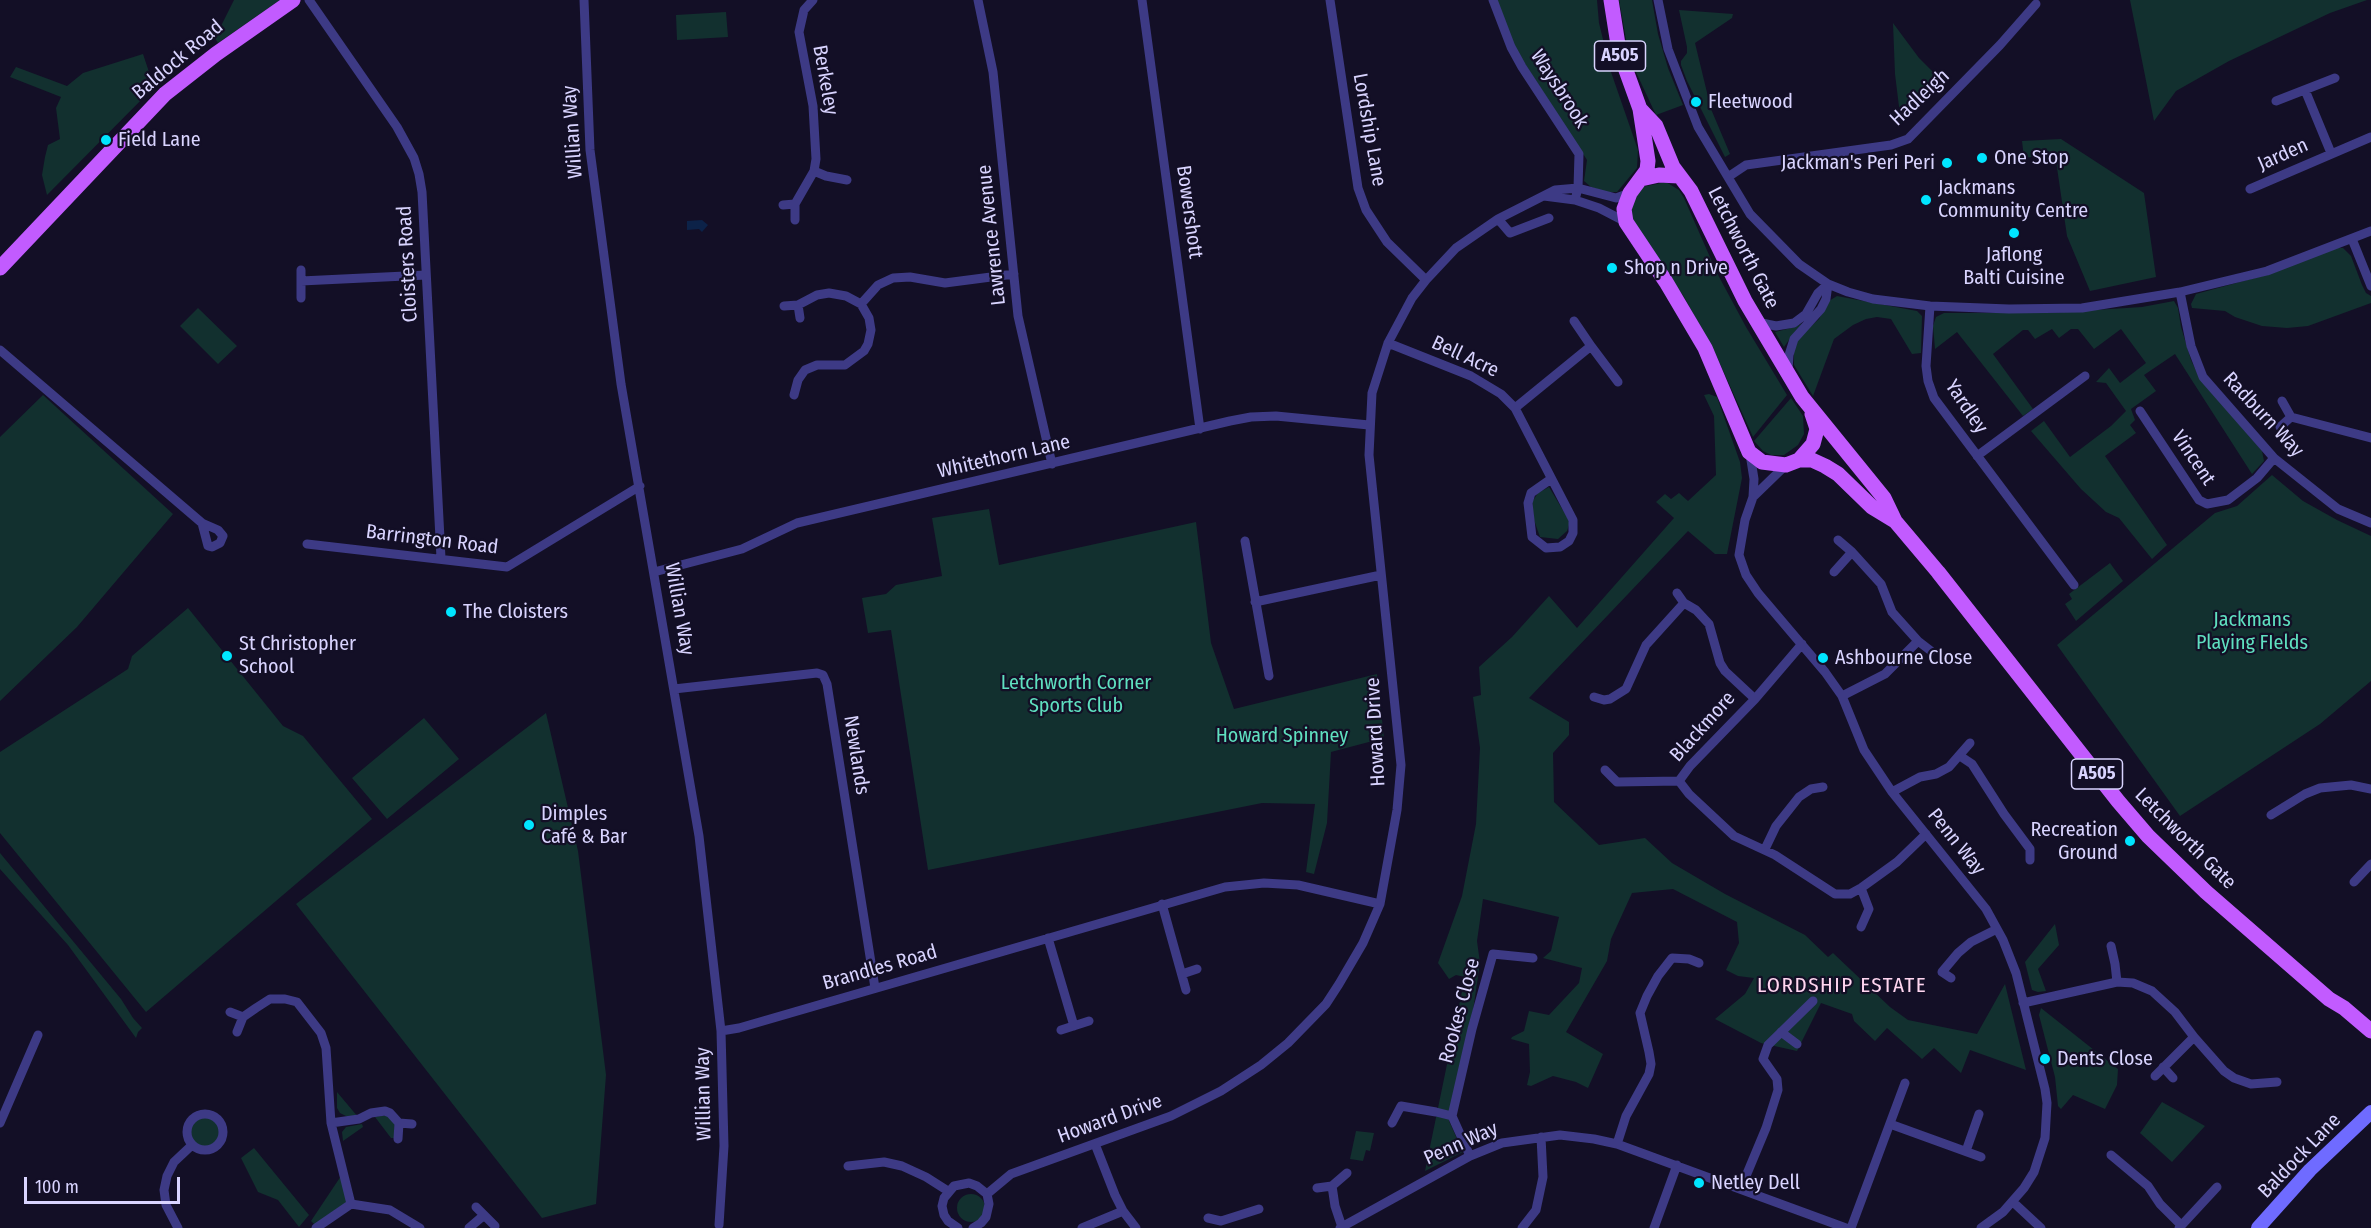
<!DOCTYPE html>
<meta charset="utf-8">
<style>
body{margin:0}
#map{position:relative;width:2371px;height:1228px;overflow:hidden;background:#130f26;font-family:"Fira Sans Condensed",sans-serif}
canvas{display:block}
.scale{position:absolute;left:24px;top:1177px;width:156px;height:27px;box-sizing:border-box;border:3px solid #d9d4ff;border-top:0;padding-left:8px;font-size:18px;line-height:21px;white-space:nowrap;color:#d9d4ff;-webkit-text-stroke:4px #130f26;paint-order:stroke}
</style>
<div id="map">
<canvas width="2371" height="1228"></canvas>
<div class="scale">100 m</div>
</div>
<script>
const ctx = document.querySelector('canvas').getContext('2d');
ctx.lineJoin = 'round';
function paint(path, color) { ctx.fillStyle = color; ctx.fill(path, 'evenodd'); }
const toPath = rows => new Path2D(rows.map(r => 'M' + r).join(''));
function strokePath(path, color, width, dash) { ctx.strokeStyle = color; ctx.lineWidth = width; ctx.lineCap = dash ? 'butt' : 'round'; ctx.setLineDash(dash || []); ctx.stroke(path); }
function label(font, color, halo, rows, align = 'center') {
  ctx.font = font + ' "Fira Sans Condensed",sans-serif'; ctx.lineWidth = 4.5; ctx.setLineDash([]); ctx.textBaseline = 'middle'; ctx.strokeStyle = halo; ctx.fillStyle = color; for (const [text, x, y, turn = 0] of rows) {
    ctx.save(); ctx.translate(x, y); ctx.rotate((+turn || 0) * Math.PI / 180); ctx.textAlign = isNaN(turn) ? turn : align; if (halo) ctx.strokeText(text, 0, 0); ctx.fillText(text, 0, 0); ctx.restore();
  }
}
paint(toPath([
 [234,0,280,0,218,43,215,38],
 [1497,0,1597,0,1599,23,1611,72,1638,150,1637,168,1617,192,1605,192,1591,187,1584,181,1587,160,1518,53,1503,20],
 [1619,0,1652,0,1658,34,1668,68,1683,105,1656,115,1635,70,1626,39],
 [2130,0,2367,0,2330,13,2229,61,2176,91,2154,121],
 [1679,10,1733,14,1732,18,1695,43,1711,109,1730,154,1725,157,1687,81,1681,65,1681,61,1687,53,1687,47],
 [726,12,728,37,677,40,676,15],
 [1893,23,1919,58,1941,80,1901,123,1895,74],
 [143,54,154,87,47,195,42,175,45,157,48,145,60,139,56,108,61,97,10,77,16,67,67,86,83,73],
 [2061,139,2144,193,2156,277,2090,291,2067,236,2055,154,2024,158,2022,141],
 [1666,182,1679,190,1684,198,1717,273,1746,327,1787,395,1753,437,1716,355,1683,295,1660,268,1631,225,1632,198,1642,187],
 [2337,248,2343,248,2351,256,2362,285,2366,293,2371,296,2371,303,2308,326,2287,328,2262,326,2235,317,2225,311,2192,308,2191,304,2196,294,2269,274],
 [1837,296,1917,311,1922,316,1921,353,1912,354,1891,319,1877,317,1866,319,1853,325,1834,339,1813,396,1794,365,1794,352,1797,339,1819,319,1829,301],
 [2174,301,2178,308,2181,327,2191,360,2198,375,2262,451,2264,461,2252,474,2175,354,2144,375,2156,391,2131,409,2135,420,2130,425,2136,433,2105,456,2167,545,2152,559,2119,518,2106,512,2081,489,2031,431,2044,421,2070,457,2111,426,2126,411,2106,383,2096,382,2109,368,2120,383,2146,363,2121,329,2094,349,2078,329,2071,329,2059,338,2052,329,2035,339,2028,330,2023,330,1993,354,2033,409,2023,416,1957,332,1935,349,1933,326,1936,317,1944,313,2048,313,2142,307],
 [198,308,237,346,218,364,180,326],
 [1803,323,1796,330,1784,347,1775,332,1795,327],
 [1709,394,1717,397,1740,462,1742,478,1727,554,1715,554,1688,531,1529,698,1569,722,1569,735,1553,753,1554,802,1599,845,1645,838,1672,863,1725,894,1805,935,1828,957,1833,953,1890,1007,1908,1020,1977,1034,2005,984,2026,1070,1970,1050,1961,1073,1934,1048,1922,1059,1887,1028,1875,1041,1854,1021,1852,1014,1821,1003,1797,1051,1761,1043,1715,1019,1745,994,1754,978,1738,976,1726,970,1739,943,1737,922,1673,889,1632,893,1611,939,1607,961,1566,1032,1603,1054,1588,1088,1576,1082,1553,1076,1531,1086,1527,1085,1530,1072,1529,1044,1511,1039,1512,1037,1524,1031,1529,1011,1549,1015,1579,983,1582,968,1543,958,1551,951,1559,917,1483,899,1477,941,1480,963,1471,1024,1449,1121,1463,1152,1425,1171,1465,977,1456,975,1449,979,1438,963,1462,896,1476,824,1480,748,1473,697,1481,695,1479,667,1512,637,1549,596,1577,628,1674,518,1656,502,1665,494,1671,499,1679,493,1688,501,1716,475,1714,416,1704,395],
 [43,395,173,514,77,627,0,701,0,437],
 [1791,398,1803,416,1804,434,1798,445,1784,455,1771,455,1763,451,1754,441],
 [2272,475,2303,501,2337,520,2371,536,2371,681,2320,724,2180,816,2057,645,2215,513,2237,506],
 [1549,487,1570,522,1567,531,1558,539,1540,537,1534,520,1532,502,1538,493],
 [989,509,999,565,1196,522,1211,643,1234,709,1377,674,1384,738,1331,752,1327,823,1314,874,1306,872,1315,804,1262,803,928,870,891,630,868,633,862,598,886,594,896,585,942,576,932,518],
 [2110,563,2123,581,2076,621,2065,604,2072,599,2069,594],
 [188,608,283,726,303,736,372,819,146,1012,0,833,0,752,128,669,132,656],
 [546,713,578,851,606,1075,596,1204,542,1218,296,904],
 [424,718,459,759,387,819,352,778],
 [0,853,121,999,133,1018,142,1028,138,1032,136,1038,68,945,0,869],
 [2055,924,2059,945,2038,969,2046,991,2038,992,2032,990,2025,962],
 [2041,1008,2118,1069,2117,1085,2105,1109,2073,1095,2061,1109,2058,1106,2055,1077,2039,1015],
 [337,1092,358,1117,350,1118,340,1113,337,1108],
 [2162,1102,2205,1126,2172,1162,2140,1133],
 '187 1132a18 18 0 1 1 36 0a18 18 0 1 1-36 0Z',
 [387,1115,395,1124,394,1138,391,1138,375,1117],
 [362,1124,363,1127,343,1141,342,1132,346,1127],
 [1356,1131,1374,1133,1370,1151,1366,1150,1363,1161,1350,1159],
 [254,1148,309,1215,299,1227,278,1200,258,1192,241,1158],
 [343,1173,351,1204,317,1227,311,1221],
 '957 1208a14 14 0 1 1 28 0a14 14 0 1 1-28 0Z'
]), '#12302f');
paint(toPath([
 [702,220,708,225,702,232,699,229,687,230,687,221]
]), '#0c2248');
strokePath(toPath([
 [309,0,397,127,414,158,419,174,422,192,441,558],
 [584,0,590,150,621,384,699,836,721,1031,724,1146,719,1225],
 [978,0,993,72,1018,316,1052,464],
 [1142,0,1200,429],
 [1330,0,1358,188,1366,210,1387,242,1426,280],
 [1493,0,1511,47,1522,67,1579,154,1578,188,1575,200],
 [1658,0,1668,49,1698,127,1750,214,1799,264,1828,284,1848,292,1873,299,1930,306,2009,309,2082,308,2180,292,2267,271,2371,231],
 [2305,90,2331,153],
 [2276,101,2335,78],
 [814,171,826,176,847,180],
 [1728,177,1746,165,1891,145,1908,139,2000,45,2036,4],
 [2250,189,2371,137],
 [1544,196,1575,200,1599,208,1626,222],
 [783,205,795,204],
 [1498,219,1510,233,1549,218],
 [795,220,795,204,814,171,816,159,813,106,799,32,804,10,813,0],
 [2352,239,2371,286],
 [301,270,301,298],
 [301,281,426,275],
 [2180,292,2191,346,2203,377,2274,458,2338,509,2371,523],
 [798,305,800,318],
 [784,306,798,305,817,295,829,293,846,296,861,304,878,285,893,278,910,277,945,283,1014,274],
 [1930,306,1926,366,1928,381,1934,398,2074,585],
 [1757,322,1776,326,1794,323,1806,314,1818,293,1828,284],
 [1388,343,1471,376,1501,394,1515,408,1573,520,1573,533,1569,541,1560,547,1546,548,1532,537,1528,503,1531,493,1551,479],
 [1591,346,1618,382],
 [0,350,202,523,218,530,223,536,220,543,212,547,208,546,202,523],
 [1788,370,1789,355,1794,339,1821,309,1826,299,1828,284],
 [794,395,798,380,805,370,817,365,845,365,864,351,868,344,871,330,869,318,861,304],
 [1515,408,1591,346,1574,321],
 [2140,411,2199,500,2207,504,2228,500,2257,478,2274,458],
 [2291,417,2371,438],
 [2280,427,2291,417,2282,401],
 [1750,454,1754,479,1753,497,1745,520,1739,555,1746,575,1758,593,1825,672,1842,696,1864,750,1892,792,1986,909,2003,940,2016,973,2045,1089,2047,1103,2045,1138,2034,1172,2024,1188,2003,1212,1981,1228],
 [1977,456,2085,376],
 [1753,497,1786,465],
 [1838,540,1852,552,1881,584,1892,612,1918,641,1931,651],
 [1245,541,1269,676],
 [307,544,507,567,640,486],
 [654,572,742,549,797,523,1230,421,1251,417,1276,416,1369,425],
 [1834,572,1852,552],
 [1677,593,1684,603,1696,610,1709,624,1720,663,1725,671,1755,699],
 [1255,602,1381,575],
 [1802,644,1755,699,1690,766,1679,781,1689,794,1734,836,1775,855,1835,894,1850,894,1861,888,1897,862,1926,834],
 [674,689,817,673,823,675,827,684,875,988],
 [1842,696,1885,674,1918,641],
 [1594,697,1604,700,1610,699,1626,689,1646,645,1684,603],
 [1960,756,1972,764,2004,814,2030,849,2030,860],
 [1605,770,1617,782,1679,781],
 [1892,792,1920,777,1936,774,1949,767,1970,743],
 [2271,815,2305,794,2320,788,2351,785,2371,789],
 [1765,849,1776,826,1799,797,1811,789,1823,787],
 [2354,882,2371,864],
 [1162,904,1186,990],
 [1861,927,1869,909,1861,888],
 [1048,938,1074,1026],
 [2111,946,2115,964,2117,982],
 [1182,974,1197,969],
 [1951,978,1942,972,1958,953,1971,942,1997,929],
 [2023,1003,2117,982,2133,983,2152,991,2175,1012,2194,1037,2224,1071,2234,1078,2251,1084,2277,1082],
 [230,1012,243,1017],
 [1061,1030,1089,1021],
 [721,1031,739,1028,1225,887,1264,883,1298,885,1380,904],
 [237,1032,243,1017,256,1008,270,999,285,999,297,1002,321,1033,326,1048,331,1123,351,1204],
 [1781,1032,1797,1044],
 [2163,1067,2173,1078],
 [2155,1076,2194,1037],
 '187 1132a18 18 0 1 1 36 0a18 18 0 1 1-36 0Z',
 [0,1123,38,1035],
 [331,1123,359,1119,371,1113,385,1111,390,1113,399,1123,398,1139],
 [399,1123,412,1124],
 [1392,1123,1401,1106,1436,1112,1452,1116],
 [1890,1124,1981,1157],
 [1095,1144,1115,1195,1123,1211,1136,1228],
 [1617,1144,1626,1116,1649,1074,1651,1064,1649,1052,1640,1013,1647,996,1658,976,1672,958,1689,959,1699,963],
 [1966,1151,1979,1114],
 [2111,1155,2148,1186,2160,1204,2181,1225],
 [1470,1156,1452,1116,1472,1029,1493,954,1533,958],
 [848,1166,884,1162,902,1166,926,1177,948,1191],
 [1332,1186,1335,1206,1342,1227],
 [1317,1188,1332,1186,1347,1173],
 [1741,1188,1766,1128,1778,1090,1777,1079,1763,1059,1768,1045,1813,1001],
 [987,1194,1011,1174,1171,1116,1221,1091,1261,1065,1288,1043,1326,1004,1339,984,1363,943,1380,904,1397,810,1401,765,1369,455,1372,393,1388,343,1412,298,1426,280,1456,248,1498,219,1555,190,1578,188,1616,198,1630,193],
 [2013,1202,2041,1228],
 [476,1207,495,1226],
 [1208,1218,1221,1221,1259,1209],
 [178,1228,166,1205,164,1190,167,1176,174,1162,191,1146],
 [316,1228,351,1204,390,1210,420,1228],
 [469,1228,483,1216],
 [958,1228,948,1221,944,1215,942,1206,944,1198,954,1186,969,1183,977,1186,987,1194,989,1204,986,1217,981,1223,973,1228],
 [1082,1228,1123,1211],
 [1340,1228,1470,1156,1502,1143,1560,1135,1594,1139,1617,1144,1846,1228],
 [1522,1228,1536,1210,1543,1177,1541,1137],
 [1654,1228,1677,1165],
 [1851,1228,1905,1083],
 [2179,1228,2217,1187]
]), '#3d3a85', 9);
strokePath(toPath([
 [2258,1228,2310,1170,2371,1112]
]), '#6f6bff', 14);
strokePath(toPath([
 [1611,0,1619,51,1640,109,1648,161,1647,170,1630,193,1624,209,1626,222,1666,282,1705,348,1749,452,1762,462,1786,465,1799,460,1812,460,1825,466,1838,474,1872,507,1895,521],
 [1640,109,1656,126,1673,167,1691,191,1745,301,1802,397,1884,498,1895,521,1938,572,2118,801,2148,836,2206,892,2329,999,2344,1008,2371,1031],
 [1641,179,1659,175,1679,176],
 [0,268,165,94,216,54,293,0],
 [1799,460,1813,444,1817,429,1812,414]
]), '#c25bff', 15);
for (const [x, y, r, color] of [
 [1696,102,6,"#00e5ff"],
 [106,140,6,"#00e5ff"],
 [1982,158,6,"#00e5ff"],
 [1947,163,6,"#00e5ff"],
 [1926,200,6,"#00e5ff"],
 [2014,233,6,"#00e5ff"],
 [1612,268,6,"#00e5ff"],
 [451,612,6,"#00e5ff"],
 [227,656,6,"#00e5ff"],
 [1823,658,6,"#00e5ff"],
 [529,825,6,"#00e5ff"],
 [2130,841,6,"#00e5ff"],
 [2045,1059,6,"#00e5ff"],
 [1699,1183,6,"#00e5ff"]
]) { const dot = new Path2D(); dot.arc(x, y, r, 0, 2 * Math.PI); ctx.fillStyle = color; ctx.fill(dot); strokePath(dot, '#130f26', 2); }
for (const [x, y, w] of [
 [1620,56,51],
 [2097,774,51]
]) { const box = new Path2D(); box.roundRect(x - w / 2, y - 15, w, 30, 4.5); ctx.fillStyle = '#130f26'; ctx.fill(box); strokePath(box, '#d9d4ff', 1.5); }
label('bold 18px', '#d9d4ff', null, [
 ["A505",1620,56],
 ["A505",2097,774]
]);
label('20px', '#d9d4ff', '#130f26', [
 ["Baldock Road",178,60,-40],
 ["Berkeley",825,80,80],
 ["Waysbrook",1559,89,57],
 ["Hadleigh",1920,98,-43],
 ["Lordship Lane",1369,130,80],
 ["Willian Way",573,132,-94],
 ["Jarden",2283,155,-24],
 ["Bowershott",1189,212,82],
 ["Lawrence Avenue",992,235,-96],
 ["Letchworth Gate",1743,248,63],
 ["Cloisters Road",408,264,-93],
 ["Bell Acre",1465,357,25],
 ["Yardley",1966,407,56],
 ["Radburn Way",2263,415,47],
 ["Whitethorn Lane",1004,457,-13],
 ["Vincent",2193,458,56],
 ["Barrington Road",432,540,7],
 ["Willian Way",679,609,80],
 ["Blackmore",1703,727,-48],
 ["Howard Drive",1376,732,-93],
 ["Newlands",856,755,81],
 ["Letchworth Gate",2185,839,45],
 ["Penn Way",1956,842,51],
 ["Brandles Road",880,968,-16],
 ["Rookes Close",1460,1011,-75],
 ["Willian Way",704,1094,-91],
 ["Howard Drive",1110,1119,-20],
 ["Penn Way",1461,1144,-24],
 ["Baldock Lane",2300,1156,-46]
]);
label('20px', '#d9d4ff', '#130f26', [
 ["Fleetwood",1708,102],
 ["Field Lane",118,140],
 ["One Stop",1994,158],
 ["Jackman's Peri Peri",1935,163,"right"],
 ["Jackmans",1938,188],
 ["Community Centre",1938,211],
 ["Jaflong",2014,255,"center"],
 ["Balti Cuisine",2014,278,"center"],
 ["Shop n Drive",1624,268],
 ["The Cloisters",463,612],
 ["St Christopher",239,644],
 ["School",239,667],
 ["Ashbourne Close",1835,658],
 ["Dimples",541,814],
 ["Café & Bar",541,837],
 ["Recreation",2118,830,"right"],
 ["Ground",2118,853,"right"],
 ["Dents Close",2057,1059],
 ["Netley Dell",1711,1183]
], 'left');
label('20px', '#5fe0c0', '#130f26', [
 ["Jackmans",2252,620],
 ["Playing FIelds",2252,643],
 ["Letchworth Corner",1076,683],
 ["Sports Club",1076,706],
 ["Howard Spinney",1282,736]
]);
ctx.letterSpacing = '1.5px';
label('21px', '#ffd6f0', '#130f26', [
 ["LORDSHIP ESTATE",1842,986]
]);
ctx.letterSpacing = '0px';
</script>
